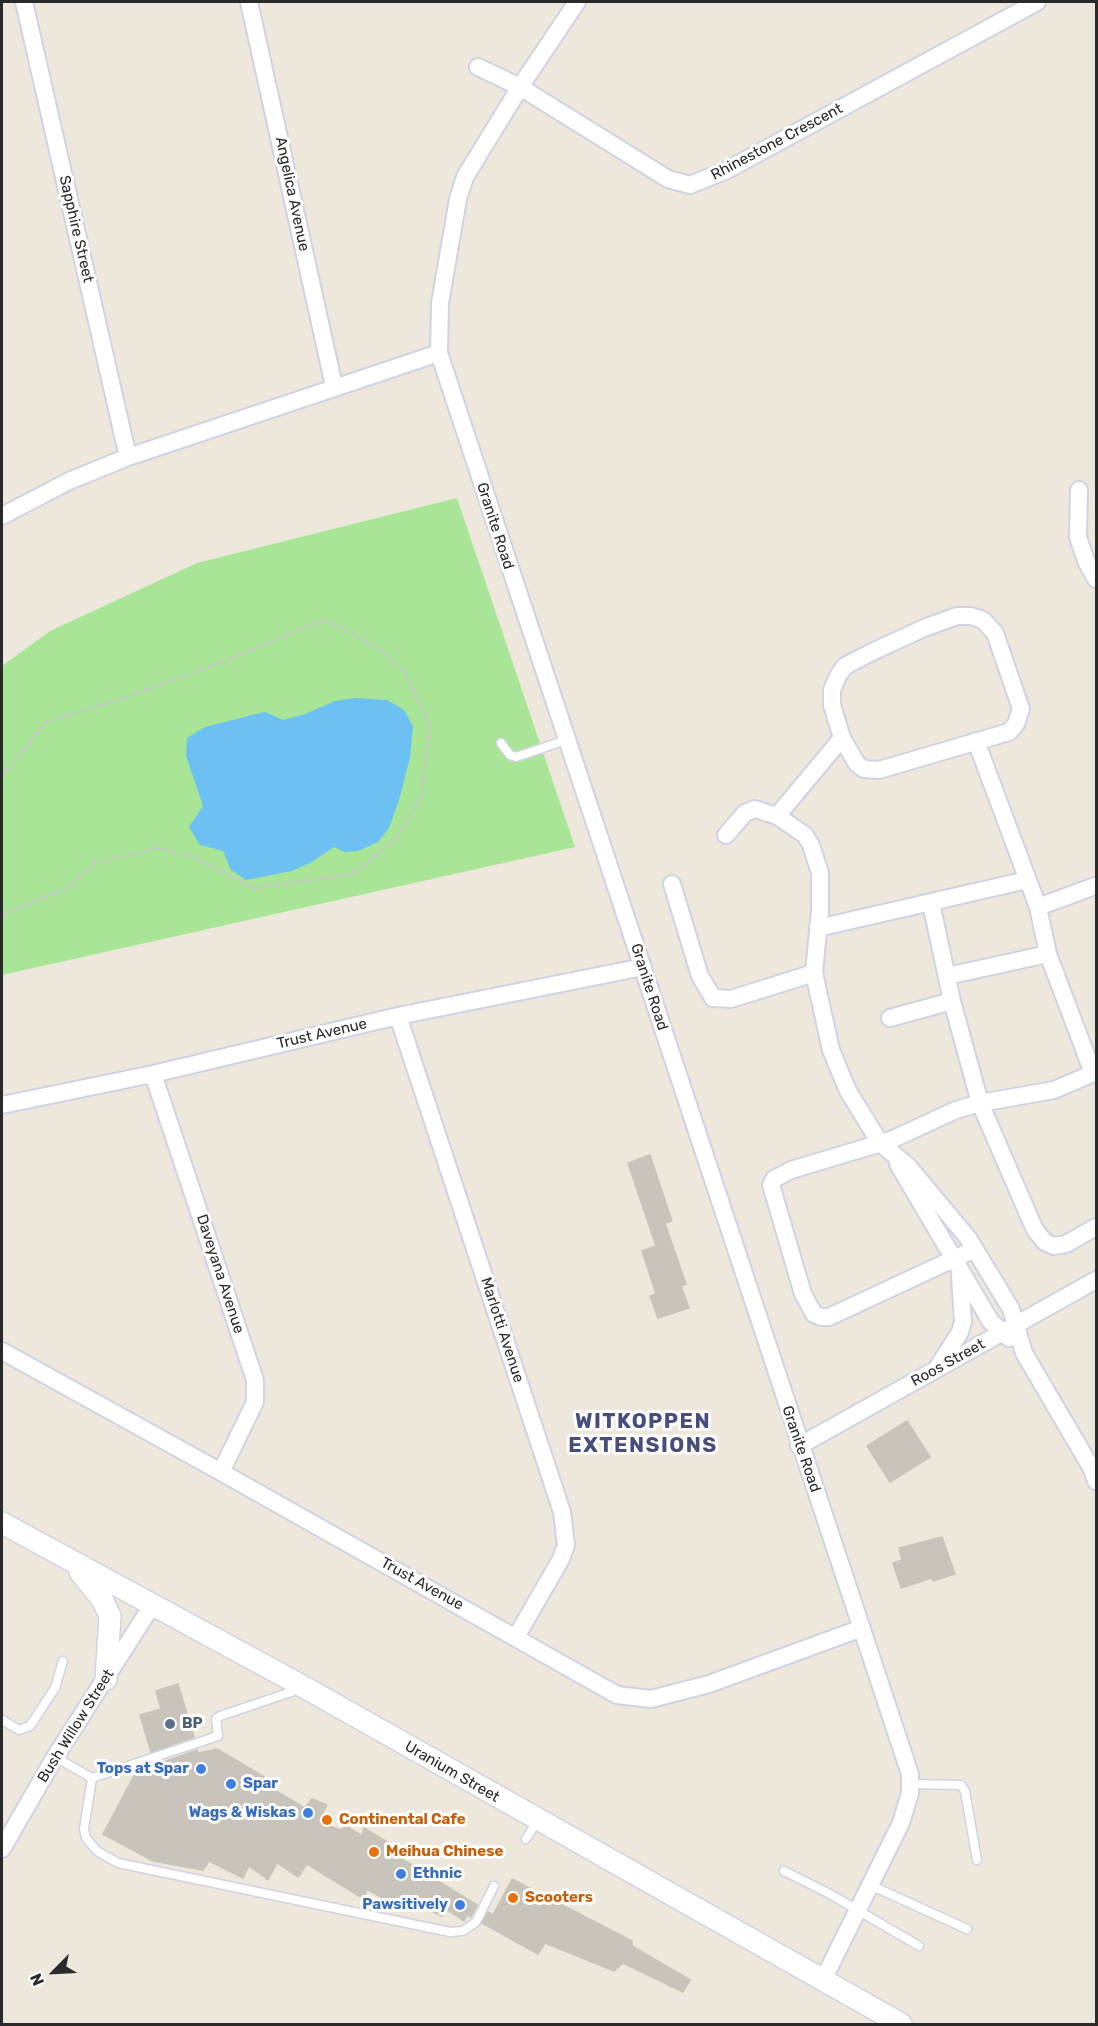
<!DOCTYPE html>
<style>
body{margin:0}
#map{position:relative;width:1098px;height:2026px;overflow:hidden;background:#ede7dc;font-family:Rubik,sans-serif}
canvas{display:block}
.frame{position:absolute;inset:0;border:3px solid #2a2a2a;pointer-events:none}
.north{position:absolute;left:24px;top:1942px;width:60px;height:60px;-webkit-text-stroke:4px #fff;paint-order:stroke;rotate:246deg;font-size:16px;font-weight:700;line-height:24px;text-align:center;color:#2a2a2a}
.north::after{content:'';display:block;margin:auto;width:21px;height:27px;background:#2a2a2a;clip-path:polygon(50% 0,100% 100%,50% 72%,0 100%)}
</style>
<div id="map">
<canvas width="1098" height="2026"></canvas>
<div class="frame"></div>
<div class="north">N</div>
</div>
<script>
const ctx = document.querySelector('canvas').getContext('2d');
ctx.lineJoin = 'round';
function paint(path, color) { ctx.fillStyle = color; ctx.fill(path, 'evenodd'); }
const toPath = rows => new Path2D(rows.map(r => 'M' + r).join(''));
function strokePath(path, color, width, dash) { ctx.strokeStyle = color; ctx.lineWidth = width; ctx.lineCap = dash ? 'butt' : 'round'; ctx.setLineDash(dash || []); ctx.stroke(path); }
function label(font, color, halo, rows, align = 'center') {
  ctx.font = font + ' Rubik,sans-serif'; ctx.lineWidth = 6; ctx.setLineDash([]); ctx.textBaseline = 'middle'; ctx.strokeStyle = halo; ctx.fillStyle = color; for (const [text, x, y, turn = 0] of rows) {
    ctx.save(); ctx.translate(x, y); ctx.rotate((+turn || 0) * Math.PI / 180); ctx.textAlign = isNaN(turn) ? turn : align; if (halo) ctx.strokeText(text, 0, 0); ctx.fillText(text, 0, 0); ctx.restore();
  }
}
paint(toPath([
 [457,498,575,847,2,975,2,666,50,631,197,563]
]), '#a9e597');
paint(toPath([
 [355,698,387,700,404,710,413,726,410,758,399,800,389,828,378,842,358,851,345,852,334,847,310,863,292,871,246,880,231,870,223,851,200,845,189,827,203,806,186,756,187,738,205,727,252,715,265,712,283,720,305,714,335,701]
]), '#6cc1f2');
const building = toPath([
 [650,1155,672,1221,665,1223,686,1284,681,1286,689,1308,658,1318,650,1296,656,1294,642,1251,656,1246,628,1163,650,1155],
 [907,1421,930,1457,890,1482,867,1446,907,1421],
 [942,1537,955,1574,933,1581,932,1578,901,1588,893,1563,902,1560,899,1548,942,1537],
 [178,1684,194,1737,151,1752,140,1715,161,1709,156,1691,178,1684],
 [217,1749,264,1777,262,1783,305,1808,312,1799,327,1805,318,1822,341,1830,346,1826,362,1836,364,1828,392,1845,389,1851,477,1905,471,1917,467,1915,464,1921,446,1909,442,1916,419,1905,415,1908,393,1897,392,1904,367,1889,364,1899,307,1864,298,1877,277,1863,268,1880,249,1866,243,1878,209,1861,203,1870,153,1861,103,1834,136,1772,197,1750,198,1753,217,1749],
 [512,1879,632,1941,632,1946,690,1980,683,1992,623,1963,614,1971,545,1943,538,1954,482,1923,488,1912,493,1915,512,1879]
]);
paint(building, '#c8c4bc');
strokePath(building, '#c8c4b6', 1.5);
const service = toPath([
 [501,743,510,755,516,757,566,740],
 [2,1720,19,1730,30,1726,55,1688,63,1661],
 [55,1757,92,1778,218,1736,216,1719,220,1716,300,1689],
 [92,1778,84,1829,86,1838,97,1851,118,1863,450,1932,463,1931,476,1922,494,1886],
 [910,1784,961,1785,965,1791,977,1860],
 [526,1839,537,1821],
 [784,1871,830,1894,919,1946],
 [870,1885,967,1929]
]);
const minor = toPath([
 [24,2,128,457],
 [249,2,334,386],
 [577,2,520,87,465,177,458,199,440,303,439,353,910,1774,910,1793,901,1823,823,1980],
 [478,67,520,87,668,179,690,185,727,170,1037,2],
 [1079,490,1078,537,1086,561,1096,579],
 [2,516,69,481,128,457,439,353],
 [957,616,971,616,983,620,995,633,1021,709,1016,724,1009,732,879,770,864,769,857,764,842,738,832,705,832,690,838,676,845,666,872,652,924,628,957,616],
 [976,741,1038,907,1048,954,1093,1073],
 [777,816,842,738],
 [726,835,745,813,755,809,777,816,805,835,811,845,820,873,820,910,814,973,831,1050,848,1091,880,1143,908,1166,968,1238,1011,1309,1024,1353,1092,1469,1096,1481],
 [672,884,700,976,713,998,731,999,814,973],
 [931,903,952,1001,980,1103,1035,1230,1045,1242,1054,1246,1066,1244,1096,1227],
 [1038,907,1095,886],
 [818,928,1027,880],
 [947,976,1048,954],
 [398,1016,562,1512,566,1545,561,1559,516,1637],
 [890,1018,952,1001],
 [153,1074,255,1380,255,1402,221,1472],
 [2,1105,153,1074,398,1016,643,967],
 [898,1164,991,1322,1009,1338],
 [975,1249,829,1317,821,1317,814,1314,803,1294,771,1185,774,1179,791,1170,891,1140,956,1110,980,1103,1054,1090,1096,1072],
 [2,1351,221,1472,617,1695,651,1699,709,1684,862,1628],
 [939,1365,960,1332,963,1322,960,1275],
 [799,1446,1096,1280],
 [2,1849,55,1757,153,1604]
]);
const tertiary = toPath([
 [2,1523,304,1687,901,2024],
 [80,1572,102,1599,110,1616,106,1679]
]);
strokePath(service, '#d1d3e4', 11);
strokePath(minor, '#d1d3e4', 20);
strokePath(tertiary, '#d1d3e4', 24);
strokePath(toPath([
 [2,776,46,722,121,699,222,662,324,619,381,650,404,671,430,726,421,797,394,841,353,874,254,888,194,857,157,848,94,863,71,886,2,915]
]), '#c8c8c8', 3, [4.5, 3]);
strokePath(service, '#fff', 8);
strokePath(minor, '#fff', 16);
strokePath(tertiary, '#fff', 21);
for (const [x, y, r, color] of [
 [170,1724,6,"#5c6f8a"],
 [201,1769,6,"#3f7fe0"],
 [231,1784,6,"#3f7fe0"],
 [308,1813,6,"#3f7fe0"],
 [327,1820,6,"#e8710a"],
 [374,1852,6,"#e8710a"],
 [401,1874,6,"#3f7fe0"],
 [513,1898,6,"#e8710a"],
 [460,1905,6,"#3f7fe0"]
]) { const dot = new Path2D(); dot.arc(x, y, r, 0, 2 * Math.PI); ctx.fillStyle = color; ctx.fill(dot); strokePath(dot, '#fff', 2); }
label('15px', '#2a2a2a', '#fff', [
 ["Rhinestone Crescent",777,142,-28],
 ["Angelica Avenue",292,194,78],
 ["Sapphire Street",76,229,77],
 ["Granite Road",495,526,72],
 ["Granite Road",649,987,72],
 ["Trust Avenue",322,1034,-13],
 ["Daveyana Avenue",220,1274,72],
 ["Marlotti Avenue",502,1330,72],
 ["Roos Street",948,1363,-29],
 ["Granite Road",801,1449,71],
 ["Trust Avenue",422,1584,29],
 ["Bush Willow Street",76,1726,-58],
 ["Uranium Street",452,1772,30]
]);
label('bold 15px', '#4e5e75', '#fff', [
 ["BP",182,1724]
], 'left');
label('bold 15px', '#366cbe', '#fff', [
 ["Tops at Spar",189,1769],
 ["Spar",243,1784,"left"],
 ["Wags & Wiskas",296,1813],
 ["Ethnic",413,1874,"left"],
 ["Pawsitively",448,1905]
], 'right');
label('bold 15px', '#c56008', '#fff', [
 ["Continental Cafe",339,1820],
 ["Meihua Chinese",386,1852],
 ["Scooters",525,1898]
], 'left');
ctx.letterSpacing = '1.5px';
label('bold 21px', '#494d7d', '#fff', [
 ["WITKOPPEN",643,1422],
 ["EXTENSIONS",643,1446]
]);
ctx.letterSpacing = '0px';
</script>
